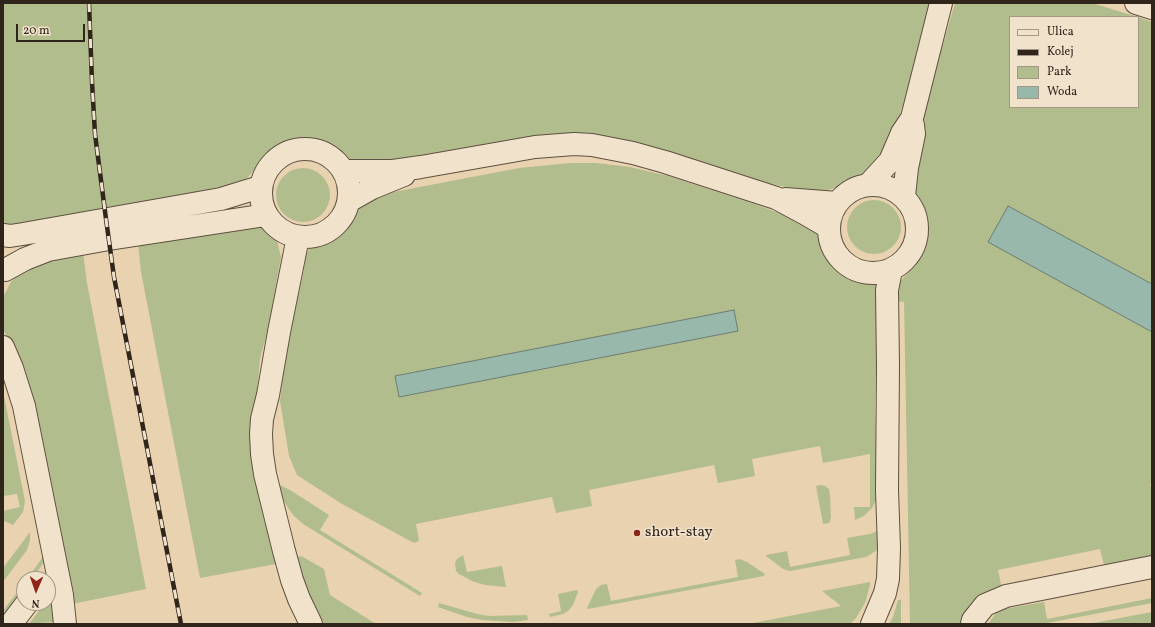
<!DOCTYPE html>
<style>
body{margin:0}
#map{position:relative;width:1155px;height:627px;overflow:hidden;background:#e9d2b0;font-family:Vollkorn,serif}
canvas{display:block}
.frame{position:absolute;inset:0;border:4px solid #30251b;pointer-events:none}
.legend{position:absolute;left:1009px;top:16px;width:130px;height:92px;box-sizing:border-box;background:#f1e2cc;border:1px solid #a49685;margin:0;padding:5px 7px;list-style:none;font-size:12px;color:#30251b}
.legend li{display:flex;align-items:center;gap:8px;height:20px}
.legend b{width:20px;border:1px solid #a49685}
.north{position:absolute;left:16px;top:571px;width:40px;height:40px;box-sizing:border-box;background:#f1e2cc;border:1px solid #a49685;border-radius:50%;rotate:182deg;font-size:11px;font-weight:700;line-height:16px;text-align:center;color:#30251b}
.north::after{content:'';display:block;margin:auto;width:14px;height:18px;background:#8f2418;clip-path:polygon(50% 0,100% 100%,50% 72%,0 100%)}
.scale{position:absolute;left:16px;top:24px;width:69px;height:18px;box-sizing:border-box;border:2px solid #30251b;border-top:0;padding-left:5px;font-size:12px;line-height:14px;white-space:nowrap;color:#30251b;-webkit-text-stroke:3px #f1e2cc;paint-order:stroke}
</style>
<div id="map">
<canvas width="1155" height="627"></canvas>
<div class="frame"></div>
<ul class="legend">
<li><b style="height:5px;background:#f1e2cc"></b>Ulica</li>
<li><b style="height:5px;background:#30251b"></b>Kolej</li>
<li><b style="height:11px;background:#b2bd8e"></b>Park</li>
<li><b style="height:11px;background:#97b8ab"></b>Woda</li>
</ul>
<div class="north">N</div>
<div class="scale">20 m</div>
</div>
<script>
const ctx = document.querySelector('canvas').getContext('2d');
ctx.lineJoin = 'round';
function paint(path, color) { ctx.fillStyle = color; ctx.fill(path, 'evenodd'); }
const toPath = rows => new Path2D(rows.map(r => 'M' + r).join(''));
function strokePath(path, color, width, dash) { ctx.strokeStyle = color; ctx.lineWidth = width; ctx.lineCap = dash ? 'butt' : 'round'; ctx.setLineDash(dash || []); ctx.stroke(path); }
function label(font, color, halo, rows, align = 'center') {
  ctx.font = font + ' Vollkorn,serif'; ctx.lineWidth = 3; ctx.setLineDash([]); ctx.textBaseline = 'middle'; ctx.strokeStyle = halo; ctx.fillStyle = color; for (const [text, x, y, turn = 0] of rows) {
    ctx.save(); ctx.translate(x, y); ctx.rotate((+turn || 0) * Math.PI / 180); ctx.textAlign = isNaN(turn) ? turn : align; if (halo) ctx.strokeText(text, 0, 0); ctx.fillText(text, 0, 0); ctx.restore();
  }
}
paint(toPath([
 [3,3,929,3,911,81,891,140,872,169,854,181,826,191,815,193,742,178,652,148,397,163,354,162,320,143,308,141,291,142,278,147,267,154,244,182,236,188,12,226,3,223],
 [955,3,1092,3,1138,17,1010,17,1010,107,1138,107,1138,17,1152,22,1152,484,1150,484,1152,492,1152,557,1105,569,1100,549,998,570,1002,589,988,592,977,599,962,624,910,624,904,302,894,301,899,283,920,258,927,243,929,227,924,210,914,193,922,116],
 [571,163,596,163,630,167,668,176,752,203,803,222,811,225,820,239,825,251,834,264,842,272,873,281,877,284,878,292,875,406,877,498,872,508,864,516,855,520,854,507,870,507,870,454,823,463,820,446,752,459,755,476,718,483,714,465,589,490,592,506,556,513,552,497,416,524,419,541,414,543,342,504,297,475,289,456,280,401,286,348,303,275,306,254,309,249,334,240,342,234,349,224,355,213,364,204,375,198,388,193,519,168],
 '276 195a27 27 0 1 1 54 0a27 27 0 1 1-54 0Z',
 '847 227a27 27 0 1 1 54 0a27 27 0 1 1-54 0Z',
 [256,222,269,229,276,237,281,257,268,329,260,359,254,424,276,564,200,578,141,272,138,243],
 [83,252,87,283,146,589,72,604,19,367,4,331,3,297,12,280,29,267,51,259],
 [3,391,25,501,23,512,13,525,4,521,3,515,3,511,20,507,17,494,3,496],
 [280,485,290,490,329,515,320,530,422,593,420,596,303,524,293,515,285,503,278,488,278,486],
 [821,485,825,486,829,489,830,495,831,518,829,523,823,524,816,486],
 [883,526,883,541,876,551,866,557,790,571,783,569,766,556,766,555,787,551,790,567,850,555,847,538,870,534,877,531],
 [30,532,30,540,27,550,3,582,3,568],
 [45,554,44,562,32,579,27,579],
 [463,555,467,572,502,566,506,587,485,585,472,581,459,574,456,571,455,563,457,559],
 [301,556,324,569,330,595,376,624,324,624,306,587,298,564,298,557],
 [740,559,747,562,765,574,764,576,588,609,587,608,596,589,601,585,607,584,611,601,738,577,735,560],
 [870,582,870,585,865,603,856,618,850,624,748,624,841,606,822,591],
 [24,583,24,590,3,618,3,611],
 [577,590,578,592,573,605,568,611,563,614,550,617,549,614,561,611,558,594],
 [52,597,58,624,53,624,53,622,29,624,45,603,48,603,48,600],
 [1152,598,1152,603,1042,624,988,624,996,613,1004,609,1044,602,1047,619],
 [898,600,901,600,901,624,889,624,893,617],
 [439,603,477,614,489,616,527,615,528,620,513,622,482,620,467,617,438,607],
 [1152,612,1152,624,1088,624]
]), '#b2bd8e');
const water = toPath([
 [1008,206,1152,284,1152,332,988,242,1008,206],
 [734,310,738,331,399,397,395,376,734,310]
]);
paint(water, '#97b8ab');
strokePath(water, '#6e7d71', 1);
const minor = toPath([
 [1136,3,1152,8],
 '261 193a44 44 0 1 1 88 0a44 44 0 1 1-88 0Z',
 [344,171,393,171,421,167,535,147,574,144,592,145,633,153,665,162,776,198,804,213,828,227],
 '829 229a44 44 0 1 1 88 0a44 44 0 1 1-88 0Z',
 [868,185,890,161,902,133,912,118,941,3],
 [904,196,907,168,914,134,913,125],
 [785,199,837,203],
 [349,201,372,188,404,175],
 [3,235,10,236,23,234,221,199,260,187],
 [298,237,279,332,268,395,262,419,261,434,262,454,265,474,284,551,292,580,299,599,311,624],
 [5,270,25,259,48,250,109,239,266,215],
 [3,347,12,368,24,406,62,595,65,624],
 [11,624,27,603],
 [872,624,885,593,888,579,889,548,887,490,888,366,887,290,891,270],
 [972,624,973,620,985,605,1006,596,1152,567]
]);
strokePath(minor, '#5e5040', 24);
strokePath(minor, '#f1e2cc', 22);
const rail = toPath([
 [89,3,92,82,95,134,106,219,114,277,181,624]
]);
strokePath(rail, '#30251b', 4.5);
strokePath(rail, '#f1e2cc', 3, [9]);
for (const [x, y, r, color] of [
 [637,533,4,"#8f2418"]
]) { const dot = new Path2D(); dot.arc(x, y, r, 0, 2 * Math.PI); ctx.fillStyle = color; ctx.fill(dot); strokePath(dot, '#f1e2cc', 1.5); }
label('15px', '#30251b', '#f1e2cc', [
 ["short-stay",645,533]
], 'left');
</script>
